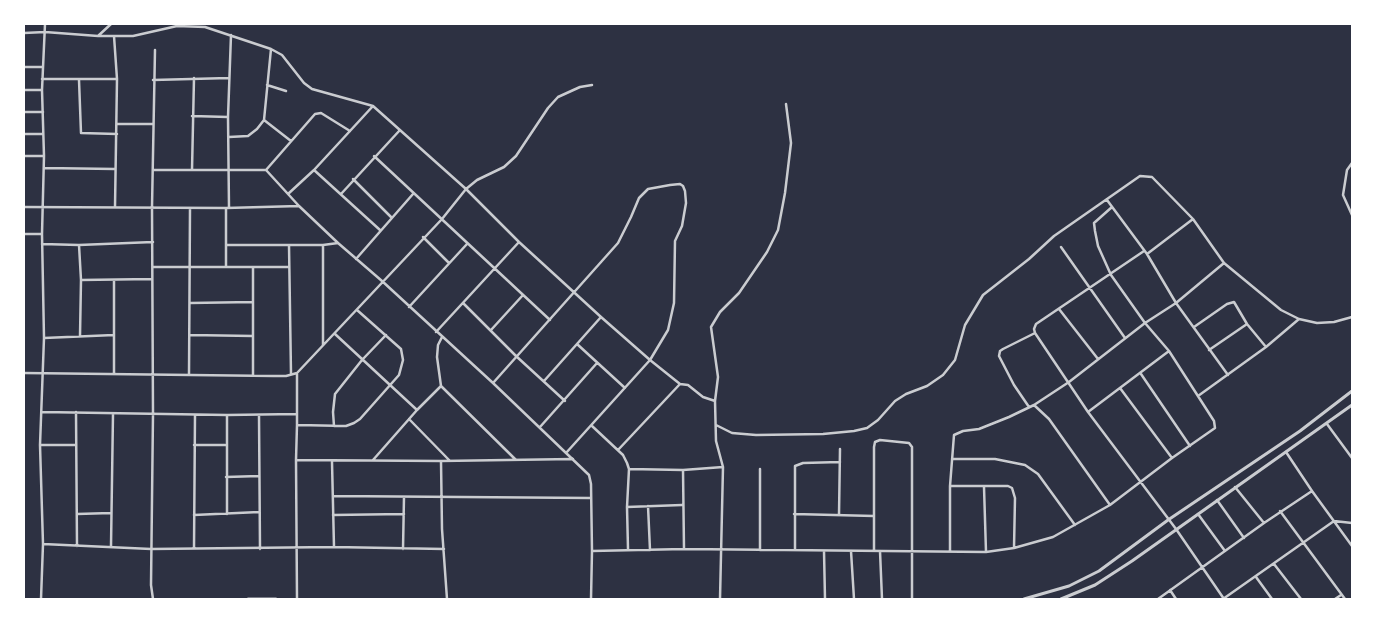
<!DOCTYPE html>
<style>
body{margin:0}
#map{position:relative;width:1376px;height:623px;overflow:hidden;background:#2d3142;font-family:Signika,sans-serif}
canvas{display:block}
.frame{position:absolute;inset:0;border:25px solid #fff;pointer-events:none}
</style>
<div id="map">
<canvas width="1376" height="623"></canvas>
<div class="frame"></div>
</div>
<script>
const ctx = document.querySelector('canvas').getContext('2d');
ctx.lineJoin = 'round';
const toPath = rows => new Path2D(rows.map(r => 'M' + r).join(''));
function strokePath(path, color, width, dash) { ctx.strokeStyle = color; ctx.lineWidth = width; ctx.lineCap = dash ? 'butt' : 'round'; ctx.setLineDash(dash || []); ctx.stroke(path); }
strokePath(toPath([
 [24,33,45,32,98,36,133,36,177,26,205,27,271,49,282,55,304,83,312,89,373,106,466,189,519,242,601,317,650,360,680,384,688,385,703,397,715,401],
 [98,36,111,24],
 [114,36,117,79,115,207],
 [271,49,264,120,291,141],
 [24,67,42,67],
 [42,79,117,79],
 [79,80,81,133,117,134],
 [153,80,229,78],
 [267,85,286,91],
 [24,90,42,90],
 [24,112,43,112],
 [192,116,228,117],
 [117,124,153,124],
 [24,134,43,134],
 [229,137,248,136,257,129,264,120],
 [24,156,44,156],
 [374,156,550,320],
 [1352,163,1347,170,1343,195,1352,215],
 [44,168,115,169],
 [153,170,266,170],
 [192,170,194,78],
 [266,170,299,206,338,243,382,281,493,383,589,475,591,484,592,551,591,599],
 [266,170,315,114,321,113,350,131],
 [314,170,380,230],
 [353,179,391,217],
 [288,194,314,170,373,106],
 [341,194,400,130],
 [1107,200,1147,254,1176,303,1228,375],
 [24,207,226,208,299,206],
 [226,208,226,267],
 [229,208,228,117,231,35],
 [24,234,42,234],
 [423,237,449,263],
 [42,244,79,245,153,242],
 [79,245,81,280,80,336],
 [227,245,323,245,338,243],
 [289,245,291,374],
 [323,245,323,345],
 [1061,247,1125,338],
 [1144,251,1036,324,1034,329,1035,333,1088,412,1176,529,1224,599],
 [1147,254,1193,219],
 [356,259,413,194],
 [153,267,289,267],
 [253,267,253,375],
 [81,280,152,279],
 [190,303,253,302],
 [463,303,516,356,565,401],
 [409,307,467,244],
 [1059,309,1098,359],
 [1194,327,1227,304,1234,302,1247,324,1266,347],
 [491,330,523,295],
 [436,332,519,242],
 [335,334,417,410],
 [190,335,253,336],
 [44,338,114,335],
 [577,344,625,388],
 [1209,350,1247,324],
 [24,373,274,376,286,376,297,373,442,219,466,189,477,180,504,167,516,156,548,108,558,97,580,87,592,85],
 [114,374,114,280],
 [189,374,190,208],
 [1141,374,1190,446],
 [544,381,601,317],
 [493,383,618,243,631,217,639,198,648,189,670,185,680,184,683,186,685,191,686,203,682,226,675,241,674,303,668,330,650,360,566,453],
 [441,386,516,460],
 [441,386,437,357,438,345,442,337],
 [1120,388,1172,458],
 [1198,396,1266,347,1299,319],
 [1034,405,1049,419,1110,505],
 [1029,407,1014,385,999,356,1000,351,1003,349,1035,333],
 [42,412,227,415,297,414],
 [76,412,77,546],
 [1088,412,1169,351],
 [259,415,260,549],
 [409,419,450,461],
 [1327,424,1352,458],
 [298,425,346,426,354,423,360,419,399,375,403,360,401,349,357,310],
 [716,425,732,433,756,435,823,434,854,431,867,428,878,420,895,401,906,394,927,386,943,375,955,360,965,325,983,295,1029,259,1054,236,1140,176,1152,177,1193,219,1224,263,1281,310,1299,319,1317,323,1334,322,1352,317],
 [334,426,333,412,335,394,362,360,386,335],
 [592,426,623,455,627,463,629,469,627,507,628,549],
 [540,427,597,363],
 [40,445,76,445],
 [194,445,225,445],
 [618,450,680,384],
 [1286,452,1312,491,1352,546],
 [952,459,995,459,1025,465,1038,474,1075,525],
 [296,460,441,461,573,459],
 [373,460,417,410,441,386],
 [441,461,442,529,447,599],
 [332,462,334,547],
 [629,469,683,470,723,467],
 [683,470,684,549],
 [226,477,259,476],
 [950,486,1008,486,1012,488,1015,498,1014,548],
 [984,487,986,552],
 [1235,487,1264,523],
 [333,496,590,498],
 [1217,500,1244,538],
 [648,506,650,550],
 [627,507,682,505],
 [1280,511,1345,599],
 [77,514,111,513],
 [227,514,227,415],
 [794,514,874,516],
 [1198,514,1225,551],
 [194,515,259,512],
 [333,515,404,514],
 [839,515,840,449],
 [1334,521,1352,523],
 [43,544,151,549,334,547,444,549],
 [111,546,113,414],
 [194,548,195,415],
 [403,549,404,497],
 [760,550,760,469],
 [795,550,795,466,803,463,840,462],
 [592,551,684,549,986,552,1014,548,1053,537,1110,505,1172,458,1215,428,1214,421,1169,351,1145,323,1111,275,1098,246,1095,231,1094,223,1112,207],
 [824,551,825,599],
 [851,551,854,599],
 [874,551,874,447,875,442,880,440,909,443,912,447,912,599],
 [880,551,882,599],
 [950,551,950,486,954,435,963,431,979,429,1009,417,1034,405,1069,382,1145,323,1176,303,1224,263],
 [1274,564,1301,599],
 [1256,577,1272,599],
 [1170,590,1176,599],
 [41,599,43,544,40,445,44,338,42,234,44,156,42,90,45,24],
 [153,599,151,585,153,414,152,207,155,50],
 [297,599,296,460,297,425,297,373],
 [720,599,723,467,716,441,715,401,718,377,711,327,720,312,739,293,767,252,778,230,785,193,791,143,786,104],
 [1158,599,1264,523,1312,491],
 [1223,599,1334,521],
 [1335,599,1341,595]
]), '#caccd0', 2.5);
strokePath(toPath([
 [248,599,276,599],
 [1024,599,1069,586,1099,571,1168,520,1300,431,1352,391],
 [1061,599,1095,585,1132,561,1352,405]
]), '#caccd0', 3);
</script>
